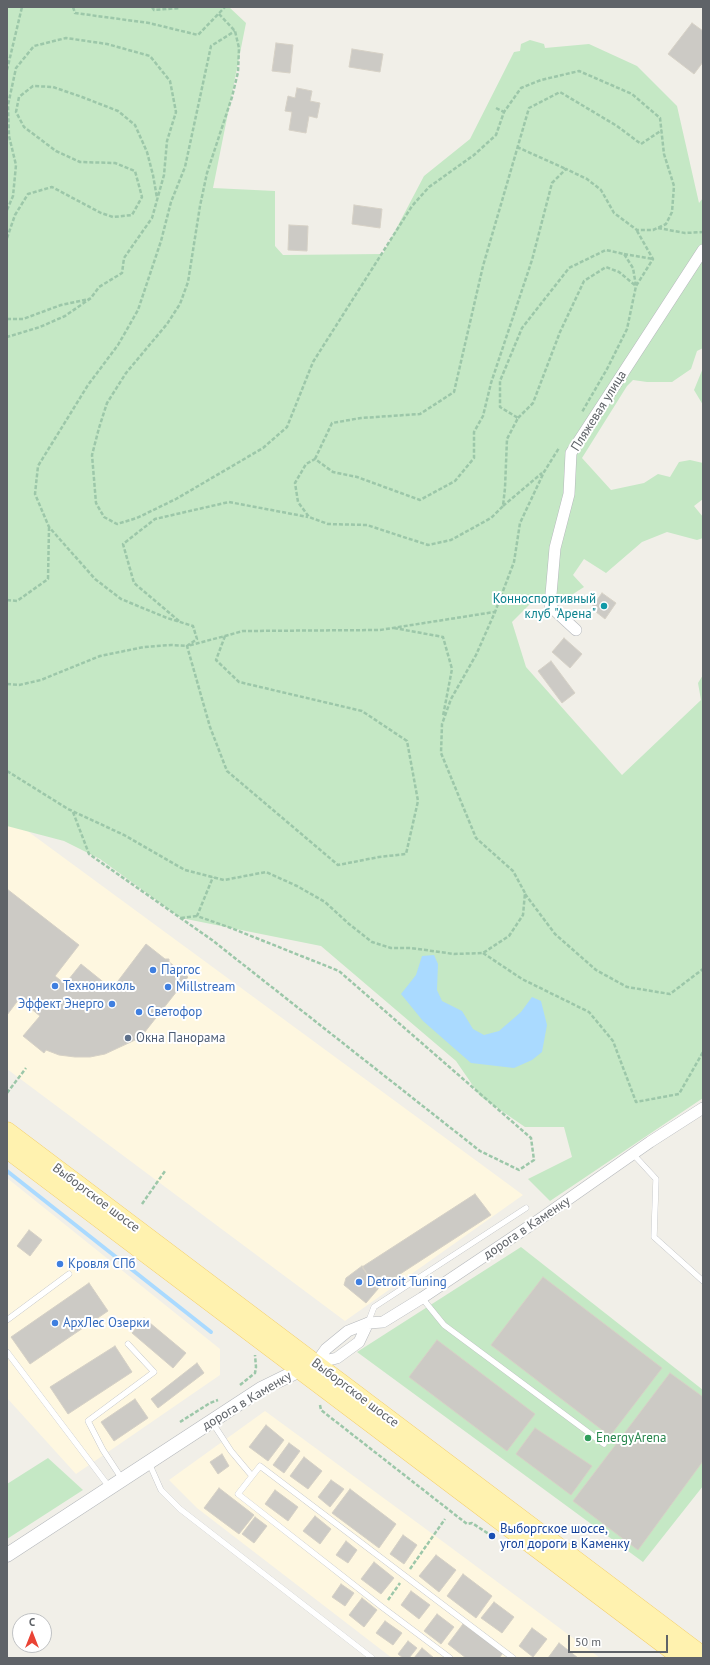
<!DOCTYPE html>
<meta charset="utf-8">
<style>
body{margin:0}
#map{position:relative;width:710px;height:1665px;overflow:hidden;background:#f1efe8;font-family:"PT Sans",sans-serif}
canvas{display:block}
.frame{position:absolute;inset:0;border:8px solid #5f6368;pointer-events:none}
.north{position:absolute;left:12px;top:1613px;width:40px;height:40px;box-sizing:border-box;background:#fff;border:1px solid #bfc1c3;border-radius:50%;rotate:0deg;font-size:11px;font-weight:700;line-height:16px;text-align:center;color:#5f6368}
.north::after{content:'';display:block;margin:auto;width:14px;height:18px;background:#ea4335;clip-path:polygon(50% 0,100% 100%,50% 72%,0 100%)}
.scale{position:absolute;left:568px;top:1635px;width:100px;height:18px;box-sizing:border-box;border:2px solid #5f6368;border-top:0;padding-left:5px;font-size:12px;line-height:14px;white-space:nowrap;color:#5f6368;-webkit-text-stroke:3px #fff;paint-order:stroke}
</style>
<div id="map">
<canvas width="710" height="1665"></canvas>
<div class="frame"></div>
<div class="north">С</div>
<div class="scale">50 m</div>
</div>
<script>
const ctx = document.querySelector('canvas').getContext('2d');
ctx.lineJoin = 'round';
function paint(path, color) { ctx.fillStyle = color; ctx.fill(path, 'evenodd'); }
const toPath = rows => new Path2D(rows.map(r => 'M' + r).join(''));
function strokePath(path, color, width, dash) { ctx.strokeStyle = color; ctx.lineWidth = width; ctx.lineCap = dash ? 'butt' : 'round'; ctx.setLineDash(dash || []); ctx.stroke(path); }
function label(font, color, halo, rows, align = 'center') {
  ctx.font = font + ' "PT Sans",sans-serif'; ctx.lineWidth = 4; ctx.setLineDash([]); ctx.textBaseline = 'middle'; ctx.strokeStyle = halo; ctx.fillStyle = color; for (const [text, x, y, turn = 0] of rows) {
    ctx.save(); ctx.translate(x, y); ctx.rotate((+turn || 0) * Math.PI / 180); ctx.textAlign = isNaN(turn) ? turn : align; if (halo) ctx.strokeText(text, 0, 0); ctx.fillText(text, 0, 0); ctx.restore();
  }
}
paint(toPath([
 [7,816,523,1195,345,1321,7,1069],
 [7,1178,220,1349,220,1375,76,1474,7,1398],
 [265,1411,434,1535,600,1658,392,1658,197,1508,169,1480]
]), '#fef7e0');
paint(toPath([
 [7,7,229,7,246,23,213,188,275,191,275,246,283,255,383,254,424,176,470,139,514,52,520,51,521,44,530,40,544,44,545,48,589,44,637,66,677,106,699,203,703,198,703,348,697,351,691,369,672,382,647,382,633,380,627,386,582,458,611,490,644,483,658,474,670,477,679,462,690,460,703,463,703,499,694,506,703,517,703,538,697,540,667,532,642,542,606,573,584,559,573,575,584,587,570,596,540,594,512,622,526,667,622,775,701,700,698,683,703,675,703,1098,550,1201,528,1179,572,1157,564,1127,525,1127,480,1096,456,1061,321,946,181,918,100,859,64,841,7,826],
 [703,368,703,405,694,390],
 [521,1247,703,1390,703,1486,643,1562,357,1352],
 [48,1458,83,1490,7,1539,7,1484]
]), '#c5e8c5');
paint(toPath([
 [434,955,438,964,437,990,442,1001,462,1011,473,1029,484,1035,499,1031,521,1012,532,997,541,1001,547,1025,542,1052,532,1060,514,1068,471,1063,423,1021,401,994,416,975,422,956]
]), '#aadaff');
strokePath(toPath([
 [7,1171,211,1332]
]), '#aadaff', 4);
const building = toPath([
 [692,23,703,31,703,62,694,74,668,54,692,23],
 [276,43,293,45,290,73,272,71,276,43],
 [352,49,383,54,380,72,349,67,352,49],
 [297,88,312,91,310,101,320,103,317,118,309,116,306,133,289,130,292,112,285,111,288,96,295,98,297,88],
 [354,205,382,209,380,228,352,224,354,205],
 [289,225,308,226,307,251,288,250,289,225],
 [602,593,616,603,605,619,591,608,602,593],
 [564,638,582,654,570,668,552,652,564,638],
 [551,661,575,693,562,703,538,671,551,661],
 [7,889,79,945,55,976,65,984,81,964,112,989,146,944,165,959,169,959,169,962,188,977,137,1042,135,1040,105,1054,90,1057,75,1057,59,1055,46,1050,44,1053,23,1036,40,1016,19,999,7,1015,7,889],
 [475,1194,491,1215,377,1289,362,1267,475,1194],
 [29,1230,42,1240,30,1256,17,1246,29,1230],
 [362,1266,378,1289,366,1303,344,1285,346,1278,362,1266],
 [543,1277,662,1368,610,1436,491,1345,543,1277],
 [89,1283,108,1311,30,1364,11,1337,89,1283],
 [144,1318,186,1353,173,1368,132,1333,144,1318],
 [437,1340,535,1414,507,1451,409,1377,437,1340],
 [115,1346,132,1372,68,1414,50,1387,115,1346],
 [197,1363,204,1373,158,1408,151,1399,197,1363],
 [670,1373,703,1397,703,1461,638,1550,573,1501,670,1373],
 [135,1399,148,1418,114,1441,101,1422,135,1399],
 [266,1425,284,1440,268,1461,249,1447,266,1425],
 [535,1428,592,1466,571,1495,516,1454,535,1428],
 [289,1443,300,1451,284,1473,273,1465,289,1443],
 [222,1454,229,1466,218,1474,210,1462,222,1454],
 [304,1457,322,1471,308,1489,290,1476,304,1457],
 [331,1480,344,1489,330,1507,318,1497,331,1480],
 [219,1488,254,1515,239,1534,204,1508,219,1488],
 [350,1489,396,1524,379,1548,332,1513,350,1489],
 [275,1490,298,1507,288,1521,265,1504,275,1490],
 [315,1516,331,1529,320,1544,303,1531,315,1516],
 [255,1517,267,1526,254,1543,242,1534,255,1517],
 [403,1535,417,1545,404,1564,390,1554,403,1535],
 [346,1541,357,1550,348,1563,336,1555,346,1541],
 [436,1555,456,1570,439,1592,419,1576,436,1555],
 [374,1562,394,1578,381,1594,361,1579,374,1562],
 [463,1574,492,1596,476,1618,447,1596,463,1574],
 [341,1584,354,1593,345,1606,332,1597,341,1584],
 [411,1591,430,1605,419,1619,401,1605,411,1591],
 [362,1598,377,1610,364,1627,349,1615,362,1598],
 [494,1602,514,1617,502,1633,481,1618,494,1602],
 [437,1614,454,1627,441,1644,424,1631,437,1614],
 [385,1621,402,1633,393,1645,376,1633,385,1621],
 [463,1624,503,1653,499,1658,466,1658,448,1644,463,1624],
 [532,1628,547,1639,533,1657,519,1646,532,1628],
 [408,1641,417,1648,409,1658,403,1658,398,1654,408,1641],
 [559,1643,578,1658,548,1658,559,1643],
 [422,1648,434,1658,414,1658,422,1648]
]);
paint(building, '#cccac5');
strokePath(building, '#d6d1c6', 1);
const service = toPath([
 [633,1154,656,1179,654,1237,703,1281],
 [422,1298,444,1325,604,1444],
 [7,1320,69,1274],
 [368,1323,374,1307,526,1208],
 [7,1352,110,1488],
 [212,1422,231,1451,252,1476],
 [149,1463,161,1490,180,1509,372,1658],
 [122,1479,103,1450,88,1421,154,1372,128,1344],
 [450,1658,382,1607,238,1494,260,1466,513,1658]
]);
const minor = toPath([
 [576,630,550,606,555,548,569,494,571,453,703,250],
 [316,1363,326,1349,348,1331,368,1323,383,1322,422,1298,540,1219,650,1142,703,1108],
 [316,1363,337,1358,359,1342,368,1323]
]);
const tertiary = toPath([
 [7,1555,261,1389,308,1366]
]);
const primary = toPath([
 [7,1131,703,1656],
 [7,1149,682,1658]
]);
strokePath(service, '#b5b8bc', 6);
strokePath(minor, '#b5b8bc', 12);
strokePath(tertiary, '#b5b8bc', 15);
strokePath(primary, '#f2c960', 19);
strokePath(toPath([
 [73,7,75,13,149,23,198,35,225,7],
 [152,7,154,10,180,8,180,7],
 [219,14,235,31,239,48,238,72,232,97,207,173,200,206,188,282,180,304,167,324,126,373,107,403,99,428,92,455,96,503,104,517,117,524,137,518,176,499,263,448,287,427,313,362,412,206,429,187,474,155,496,135,504,112,521,88,541,80,579,71,632,94,660,118,664,154,674,186,672,212,666,224,653,230,637,230,614,213,601,190,587,179,566,169,552,183,532,260,491,383,483,416,474,432,474,458,455,481,420,500,357,477,333,472,315,459,306,464,295,483,298,502,309,517,328,524,367,525,428,545,451,540,491,518,503,506,505,488,507,439,518,418,500,407,500,381,522,328,569,268,606,250,624,254,633,268,636,286,627,329,607,369,582,412],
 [7,70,22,7],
 [496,108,504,112],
 [517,147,566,169],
 [7,210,13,196,16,165,9,136,8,105,16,68,34,46,66,38,107,44,150,56,170,81,176,112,167,141,164,175,152,218,124,258,122,273,99,287,91,298,65,316,40,327,7,337],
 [658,228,685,233,703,232],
 [7,238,15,215,28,194,52,187,101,213,113,217,132,215,142,197,135,171,115,163,80,162,56,151,24,127,16,112,19,97,33,86,53,87,82,97,118,111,135,125,147,152,153,175,157,198],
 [624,254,653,259],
 [7,319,23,319,61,305,89,299],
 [518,418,533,403,560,332,584,281,606,267,619,272,636,286,653,259,637,231],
 [315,459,332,423,361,418,420,414,454,392,483,266,529,108,560,92,617,126,641,144,662,130],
 [503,506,542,473],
 [7,600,17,601,48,579,49,528],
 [179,621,134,583,123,544,155,519,229,502,308,517],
 [394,628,443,637,452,669,443,716],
 [225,636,216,660,239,682,362,711,407,741,418,801,406,854,379,857,338,865,227,771,210,727,187,646,225,636,243,631,380,630,494,612],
 [7,684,19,685,41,680,100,656,144,647,171,645,187,646,197,639,193,626,167,618,121,599,95,579,49,527,35,494,38,466,88,385,118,345,138,310,161,241,171,202,185,167,211,46,235,31],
 [7,771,68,809,124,835,185,870,224,880,266,872,297,886,325,902,349,924,372,942,391,948,411,948,454,954,483,953,509,936,523,915,525,893,513,871,476,838,441,753,442,724,451,699,476,655,495,612,514,562,520,523,544,472,559,448],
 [73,812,89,854,212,940,480,1151,519,1170,534,1160,531,1138,339,971,231,928,197,916,213,877],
 [525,894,555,934,596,970,627,987,670,994,703,969],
 [181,918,197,916],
 [483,953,522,979,589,1012,613,1041,636,1102,679,1094,703,1052],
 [7,1093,26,1068],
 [142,1204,165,1171],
 [240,1385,255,1373,256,1367,255,1355],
 [320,1405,321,1410,467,1524,472,1523,495,1538],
 [180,1422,210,1403,218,1400],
 [410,1569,445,1519],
 [388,1600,400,1583]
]), '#9cc7a9', 2.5, [4, 2]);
strokePath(service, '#fff', 5.5);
strokePath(minor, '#fff', 11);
strokePath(tertiary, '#fff', 14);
strokePath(primary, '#fff2af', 18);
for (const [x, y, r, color] of [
 [604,606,4,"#0f9aa8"],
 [153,970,4,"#3f7fe0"],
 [55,986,4,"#3f7fe0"],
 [168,987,4,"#3f7fe0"],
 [112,1004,4,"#3f7fe0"],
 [139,1012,4,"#3f7fe0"],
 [128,1038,4,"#5c6f8a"],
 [60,1264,4,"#3f7fe0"],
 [359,1282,4,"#3f7fe0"],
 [55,1323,4,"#3f7fe0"],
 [588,1438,4,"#2e9e5b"],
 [492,1536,4,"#1a4fb4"]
]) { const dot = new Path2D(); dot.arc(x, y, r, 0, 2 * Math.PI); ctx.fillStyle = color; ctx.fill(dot); strokePath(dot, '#fff', 1.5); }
label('13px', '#5f6368', '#fff', [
 ["Пляжевая улица",599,411,-58],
 ["Выборгское шоссе",96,1198,37],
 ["дорога в Каменку",527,1228,-34],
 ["Выборгское шоссе",355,1393,37],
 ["дорога в Каменку",247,1401,-31]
]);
label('13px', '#0d838f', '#fff', [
 ["Конноспортивный",596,599],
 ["клуб \"Арена\"",596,614]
], 'right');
label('13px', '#366cbe', '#fff', [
 ["Паргос",161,970],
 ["Технониколь",63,986],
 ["Millstream",176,987],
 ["Эффект Энерго",104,1004,"right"],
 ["Светофор",147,1012],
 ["Кровля СПб",68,1264],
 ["Detroit Tuning",367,1282],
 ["АрхЛес Озерки",63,1323]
], 'left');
label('13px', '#4e5e75', '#fff', [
 ["Окна Панорама",136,1038]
], 'left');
label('13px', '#27864d', '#fff', [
 ["EnergyArena",596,1438]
], 'left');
label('13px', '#164399', '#fff', [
 ["Выборгское шоссе,",500,1529],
 ["угол дороги в Каменку",500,1544]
], 'left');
</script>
